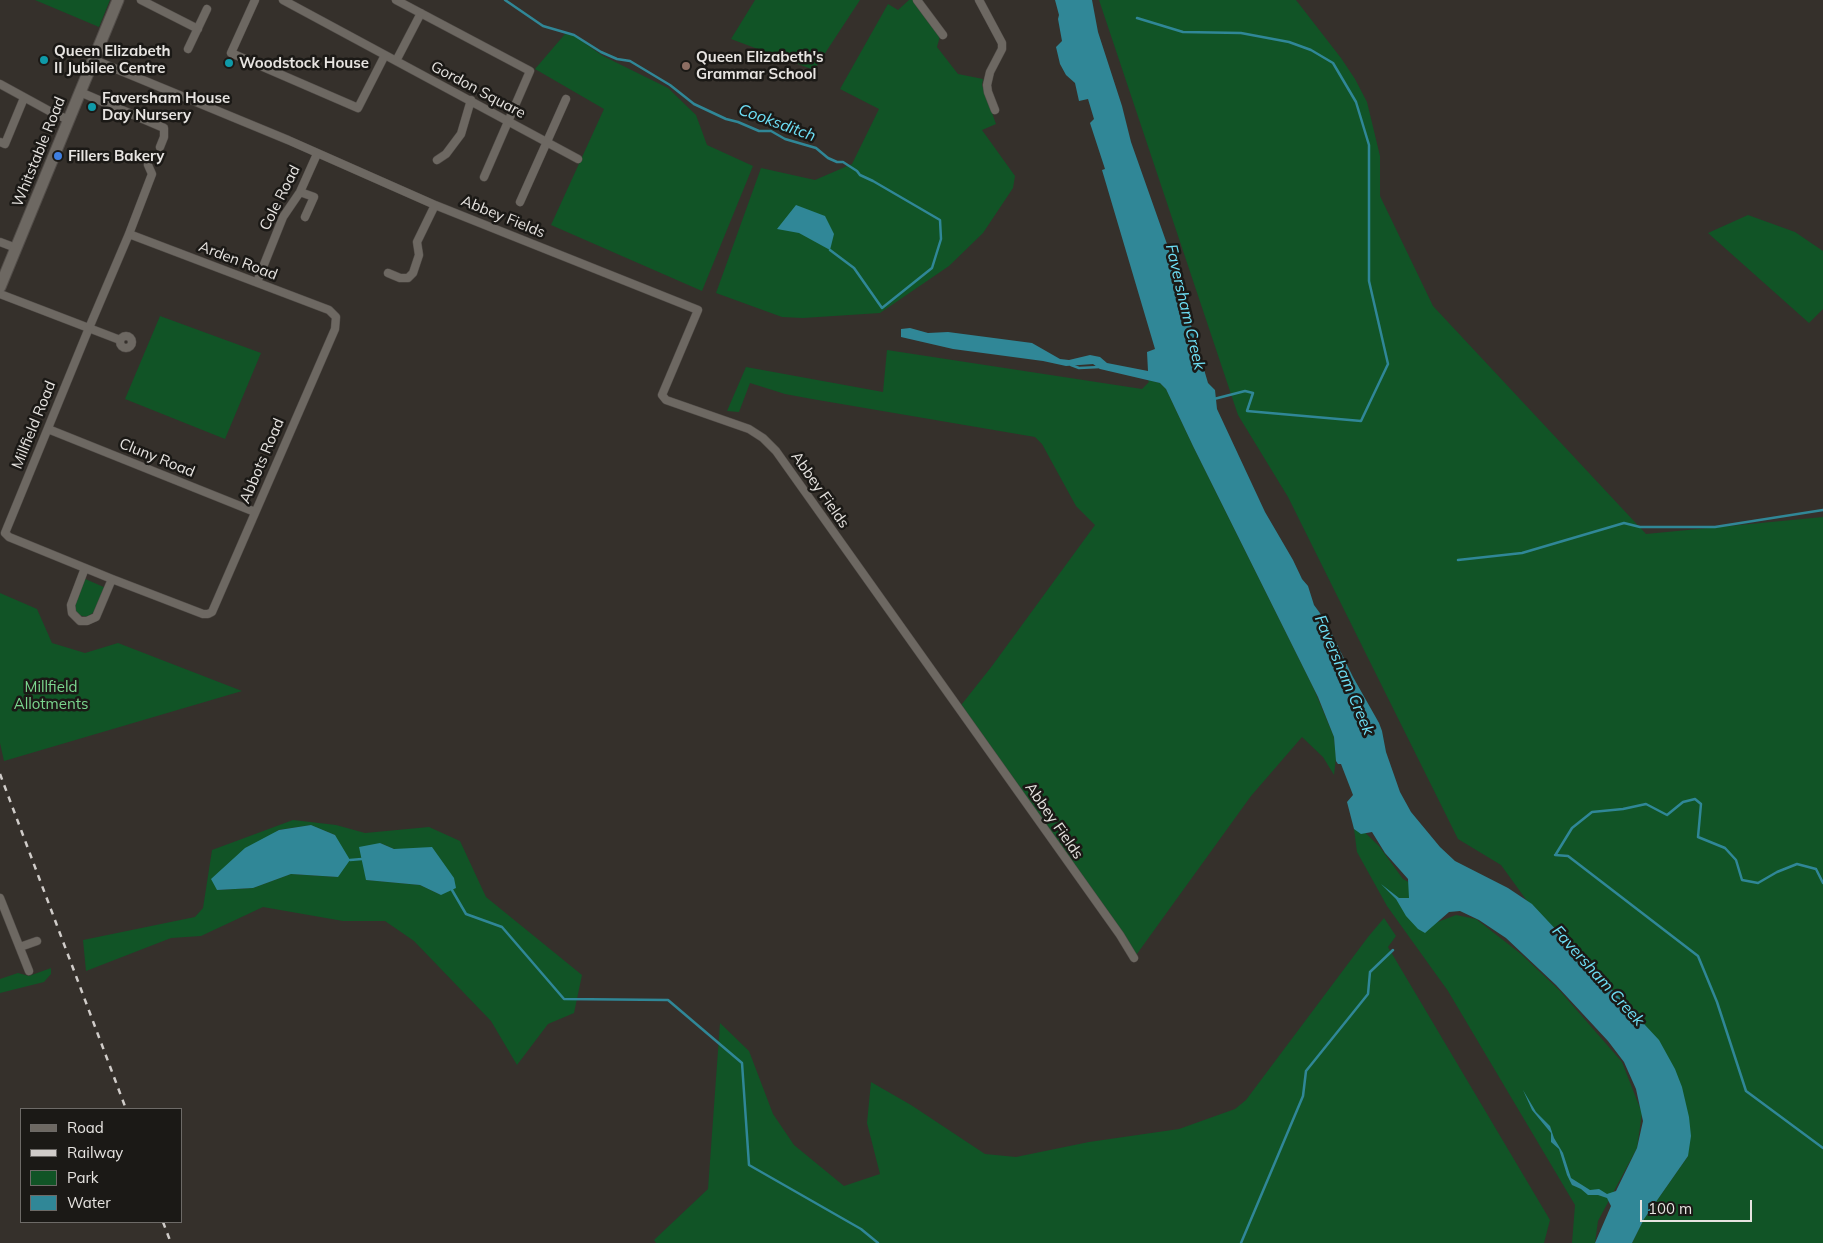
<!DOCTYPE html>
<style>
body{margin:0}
#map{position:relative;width:1823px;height:1243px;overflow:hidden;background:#35302b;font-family:Mulish,sans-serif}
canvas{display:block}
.legend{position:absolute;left:20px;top:1108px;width:162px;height:115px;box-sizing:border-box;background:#1b1916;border:1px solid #6d6a67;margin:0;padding:6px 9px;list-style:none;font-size:15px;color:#e7e4e1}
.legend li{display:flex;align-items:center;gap:10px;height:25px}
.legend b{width:25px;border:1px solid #6d6a67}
.scale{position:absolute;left:1640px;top:1200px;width:112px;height:22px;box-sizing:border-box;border:2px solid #e7e4e1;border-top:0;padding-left:6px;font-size:15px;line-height:18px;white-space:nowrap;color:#e7e4e1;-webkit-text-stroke:4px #1b1916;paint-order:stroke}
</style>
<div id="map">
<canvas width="1823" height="1243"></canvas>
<ul class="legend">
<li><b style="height:6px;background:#6d6862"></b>Road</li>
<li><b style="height:6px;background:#d0ccc9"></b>Railway</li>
<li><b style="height:14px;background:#115426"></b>Park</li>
<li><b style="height:14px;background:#308797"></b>Water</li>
</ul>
<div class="scale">100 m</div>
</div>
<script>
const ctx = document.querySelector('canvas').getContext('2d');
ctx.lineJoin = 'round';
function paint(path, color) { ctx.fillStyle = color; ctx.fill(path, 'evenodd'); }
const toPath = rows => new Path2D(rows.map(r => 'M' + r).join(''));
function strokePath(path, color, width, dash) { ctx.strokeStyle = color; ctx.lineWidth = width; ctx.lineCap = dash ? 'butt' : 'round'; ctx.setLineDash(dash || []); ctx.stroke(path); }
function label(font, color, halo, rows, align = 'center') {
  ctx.font = font + ' Mulish,sans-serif'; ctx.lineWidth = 5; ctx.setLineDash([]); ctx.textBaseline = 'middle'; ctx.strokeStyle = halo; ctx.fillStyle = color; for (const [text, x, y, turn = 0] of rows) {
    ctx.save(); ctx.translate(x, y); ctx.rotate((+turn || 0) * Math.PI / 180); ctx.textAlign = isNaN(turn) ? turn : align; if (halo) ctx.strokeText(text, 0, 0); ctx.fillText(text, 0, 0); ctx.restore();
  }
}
paint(toPath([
 [35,0,110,0,99,27],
 [755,0,860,0,814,70,731,39],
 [909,0,914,0,940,36,937,47,958,74,983,79,982,85,996,124,982,130,1015,176,1013,188,983,233,949,266,880,313,803,318,782,317,716,293,761,168,815,180,852,164,879,109,840,89,888,4,898,10],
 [1099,0,1296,0,1341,58,1355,79,1367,102,1380,156,1380,196,1433,306,1646,534,1823,517,1823,1243,1632,1243,1644,1219,1688,1156,1530,905,1501,865,1458,839,1288,497,1238,415],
 [565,34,573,35,603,56,668,88,696,115,707,145,753,166,702,291,551,225,604,109,535,69],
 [1748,215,1795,232,1823,251,1823,309,1809,323,1708,233],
 [160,316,261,353,225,439,125,399],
 [887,350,1142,389,1149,382,1148,380,1160,383,1166,389,1193,446,1314,689,1334,737,1336,758,1334,775,1323,757,1302,737,1251,796,1134,958,958,709,992,666,1095,525,1076,506,1042,444,1035,437,812,399,785,394,750,383,739,412,727,411,746,367,883,392],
 [83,578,106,588,97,610,87,617,78,615,74,610,74,603],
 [0,593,37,609,52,643,85,653,118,643,242,691,4,761,0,743],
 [293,820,336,825,365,833,429,827,460,841,486,897,582,975,574,1013,548,1024,517,1065,491,1021,414,941,385,921,343,921,263,907,201,936,171,938,86,971,83,940,195,917,203,908,212,850],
 [311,825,335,835,338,877,291,874,253,888,217,890,278,830],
 [380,843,394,849,441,895,420,885,367,880],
 [1353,821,1379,846,1403,879,1435,896,1427,926,1456,915,1476,919,1521,954,1560,991,1622,1062,1642,1113,1637,1148,1598,1221,1595,1243,1572,1243,1575,1205,1448,991,1387,906,1357,852],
 [1384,918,1396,936,1388,947,1550,1220,1544,1243,656,1243,654,1240,708,1189,720,1023,749,1051,773,1114,794,1145,844,1186,880,1174,867,1123,871,1082,911,1105,985,1154,1016,1157,1089,1142,1179,1129,1235,1109,1246,1100,1368,937],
 [51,968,51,974,44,982,0,993,0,979,18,973,29,976]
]), '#115426');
paint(toPath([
 [1055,0,1092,0,1098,32,1122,106,1131,142,1167,244,1208,383,1215,390,1217,409,1265,512,1293,560,1302,579,1308,586,1314,605,1325,620,1353,677,1379,723,1382,731,1386,752,1400,792,1411,812,1440,847,1455,861,1508,888,1532,904,1659,1040,1675,1069,1682,1087,1689,1117,1691,1136,1688,1156,1644,1219,1632,1243,1595,1243,1611,1206,1607,1198,1598,1195,1588,1195,1581,1189,1572,1185,1567,1175,1559,1149,1551,1142,1551,1133,1532,1110,1523,1090,1536,1112,1550,1126,1554,1138,1563,1153,1571,1178,1590,1190,1599,1189,1607,1194,1616,1191,1637,1148,1643,1121,1636,1089,1624,1062,1608,1041,1556,985,1506,938,1479,920,1460,911,1449,912,1425,933,1418,929,1406,916,1396,899,1381,884,1399,898,1409,898,1408,879,1385,853,1372,832,1361,834,1354,829,1347,802,1353,795,1341,764,1338,764,1336,761,1334,737,1318,697,1193,446,1166,389,1160,383,1100,369,1093,364,1066,366,1043,361,953,349,901,337,901,329,910,328,928,333,948,332,1032,343,1060,359,1069,360,1090,355,1100,357,1107,363,1148,371,1147,352,1155,349,1102,170,1105,169,1090,123,1094,119,1088,99,1079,101,1075,83,1066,75,1060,64,1056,47,1062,41,1058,19,1059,15],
 [796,205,825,216,834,234,830,250,799,233,777,229],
 [311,825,335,835,350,860,338,877,291,874,253,888,217,890,211,879,245,848,279,830],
 [380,843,394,849,432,847,454,878,456,888,441,895,420,885,366,880,359,847]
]), '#308797');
strokePath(toPath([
 [505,0,543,26,574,35,601,52,617,59,630,61,670,85,694,104,726,119,738,122,759,131,771,131,785,139,816,148,828,158,837,162,843,162,857,171,860,175,873,181,940,220,941,239,932,268,882,308,854,268,830,250],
 [1137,18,1183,32,1241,33,1289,42,1311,50,1333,63,1356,102,1369,145,1369,281,1388,364,1361,421,1247,411,1253,393,1245,391,1214,399],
 [1071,365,1079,368,1100,367],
 [1458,560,1522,553,1624,523,1640,527,1715,527,1823,510],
 [1556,854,1572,828,1592,812,1623,809,1646,804,1667,815,1683,802,1695,799,1701,804,1698,837,1725,848,1736,860,1742,880,1758,883,1777,872,1797,864,1816,869,1823,883],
 [1555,855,1568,856,1698,956,1717,1002,1746,1091,1823,1148],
 [350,860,362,859],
 [452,890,466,914,502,927,564,999,668,1000,742,1063,749,1165,861,1229,878,1243],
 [1241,1243,1303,1096,1306,1071,1368,994,1370,972,1393,950]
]), '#308797', 2.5);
const street = toPath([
 [141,0,198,29],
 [255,0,231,53,358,108,385,55],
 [283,0,578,159],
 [396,0,530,71,484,177],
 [917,0,943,35],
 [979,0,1002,43,1002,49,990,72,987,85,988,92,995,110],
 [188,49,207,9],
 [92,59,288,140,435,205,698,310,662,395,666,400,749,429,763,438,776,451,1120,935,1134,958],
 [396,61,421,13],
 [0,84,53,113,69,120],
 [80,92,164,128,164,137,160,147],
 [0,142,5,144,24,98],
 [437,160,446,154,461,134,471,100],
 [300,192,314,197,305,217],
 [520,202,566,99],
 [129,234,329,310,336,317,335,329,212,612,208,614,203,614,112,579,9,537,5,533,89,328,129,234,152,174,148,165],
 [0,242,16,248],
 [388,273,400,278,408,278,413,273,419,255,417,242,435,205],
 [257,282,283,217,300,192,317,154],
 [0,294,120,340],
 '120 342a6 6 0 1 1 12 0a6 6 0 1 1-12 0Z',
 [48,429,255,512],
 [85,568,71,605,72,613,80,621,87,621,96,617,112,579],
 [0,898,29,971],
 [20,947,37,941]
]);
const secondary = toPath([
 [0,287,118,0]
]);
strokePath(street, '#524d49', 9);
strokePath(secondary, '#524d49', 13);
strokePath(street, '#6d6862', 8);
strokePath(secondary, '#6d6862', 11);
strokePath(toPath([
 [0,774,126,1109],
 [163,1222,171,1243]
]), '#d0ccc9', 2.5, [6, 6]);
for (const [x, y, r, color] of [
 [44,60,5,"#0f9aa8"],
 [229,63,5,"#0f9aa8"],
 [686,66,5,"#8d6e63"],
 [92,107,5,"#0f9aa8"],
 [58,156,5,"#3f7fe0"]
]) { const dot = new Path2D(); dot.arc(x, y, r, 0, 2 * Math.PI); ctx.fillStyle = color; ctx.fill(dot); strokePath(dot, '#1b1916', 2); }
label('bold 15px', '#e7e4e1', '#1b1916', [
 ["Queen Elizabeth",54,51],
 ["II Jubilee Centre",54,68],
 ["Queen Elizabeth's",696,57],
 ["Grammar School",696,74],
 ["Woodstock House",239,63],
 ["Faversham House",102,98],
 ["Day Nursery",102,115],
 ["Fillers Bakery",68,156]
], 'left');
label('15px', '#e7e4e1', '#1b1916', [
 ["Gordon Square",478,90,28],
 ["Whitstable Road",39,152,-68],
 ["Cole Road",280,198,-63],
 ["Abbey Fields",503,217,22],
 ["Arden Road",238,261,21],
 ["Millfield Road",34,425,-68],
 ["Cluny Road",157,458,22],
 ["Abbots Road",262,461,-67],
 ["Abbey Fields",820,490,55],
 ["Abbey Fields",1054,821,55]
]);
label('15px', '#7bd68e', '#1b1916', [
 ["Millfield",51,687],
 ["Allotments",51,704]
]);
label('italic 16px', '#6ee0f7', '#1b1916', [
 ["Cooksditch",777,123,20],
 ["Faversham Creek",1185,307,77],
 ["Faversham Creek",1344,675,67],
 ["Faversham Creek",1598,976,48]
]);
</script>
